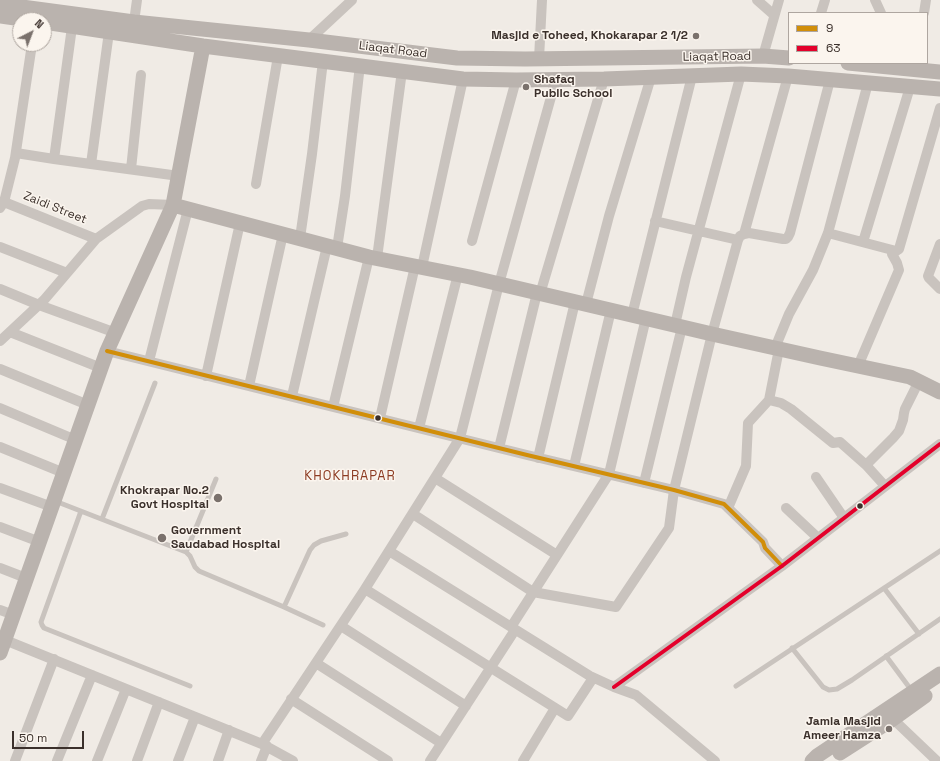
<!DOCTYPE html>
<style>
body{margin:0}
#map{position:relative;width:940px;height:761px;overflow:hidden;background:#f0ebe5;font-family:"Space Grotesk",sans-serif}
canvas{display:block}
.legend{position:absolute;left:788px;top:12px;width:140px;height:52px;box-sizing:border-box;background:#fbf5ee;border:1px solid #aea6a0;margin:0;padding:5px 7px;list-style:none;font-size:12px;color:#3b302b}
.legend li{display:flex;align-items:center;gap:8px;height:20px}
.legend b{width:20px;border:1px solid #aea6a0}
.north{position:absolute;left:12px;top:12px;width:40px;height:40px;box-sizing:border-box;background:#fbf5ee;border:1px solid #aea6a0;border-radius:50%;rotate:42deg;font-size:11px;font-weight:700;line-height:16px;text-align:center;color:#3b302b}
.north::after{content:'';display:block;margin:auto;width:14px;height:18px;background:#7a716c;clip-path:polygon(50% 0,100% 100%,50% 72%,0 100%)}
.scale{position:absolute;left:12px;top:731px;width:72px;height:18px;box-sizing:border-box;border:2px solid #3b302b;border-top:0;padding-left:5px;font-size:12px;line-height:14px;white-space:nowrap;color:#3b302b;-webkit-text-stroke:3px #fbf5ee;paint-order:stroke}
</style>
<div id="map">
<canvas width="940" height="761"></canvas>
<ul class="legend">
<li><b style="height:5px;background:#d18e09"></b>9</li>
<li><b style="height:5px;background:#e4002b"></b>63</li>
</ul>
<div class="north">N</div>
<div class="scale">50 m</div>
</div>
<script>
const ctx = document.querySelector('canvas').getContext('2d');
ctx.lineJoin = 'round';
const toPath = rows => new Path2D(rows.map(r => 'M' + r).join(''));
function strokePath(path, color, width, dash) { ctx.strokeStyle = color; ctx.lineWidth = width; ctx.lineCap = dash ? 'butt' : 'round'; ctx.setLineDash(dash || []); ctx.stroke(path); }
function label(font, color, halo, rows, align = 'center') {
  ctx.font = font + ' "Space Grotesk",sans-serif'; ctx.lineWidth = 3; ctx.setLineDash([]); ctx.textBaseline = 'middle'; ctx.strokeStyle = halo; ctx.fillStyle = color; for (const [text, x, y, turn = 0] of rows) {
    ctx.save(); ctx.translate(x, y); ctx.rotate((+turn || 0) * Math.PI / 180); ctx.textAlign = isNaN(turn) ? turn : align; if (halo) ctx.strokeText(text, 0, 0); ctx.fillText(text, 0, 0); ctx.restore();
  }
}
strokePath(toPath([
 [55,501,186,552,190,556,195,567,199,571,284,607,323,625],
 [81,511,41,622,42,625,44,628,190,686],
 [102,519,155,383],
 [186,552,216,479],
 [884,588,919,634],
 [284,607,310,550,314,545,321,541,346,534],
 [792,648,823,687,829,690,837,689,852,680,940,619],
 [886,656,912,691],
 [736,686,940,551]
]), '#c9c3be', 5);
strokePath(toPath([
 [757,0,774,15],
 [875,0,881,13],
 [821,13,825,0],
 [924,13,926,0],
 [134,22,137,0],
 [309,40,352,0],
 [763,56,779,0],
 [539,59,542,0],
 [16,153,54,159,179,176],
 [54,159,72,27],
 [91,164,109,32],
 [131,169,141,75],
 [256,184,278,56],
 [4,202,96,239],
 [0,208,4,202,15,158,32,44],
 [655,221,738,240],
 [828,233,896,251,899,249,940,108],
 [744,234,788,76],
 [300,238,312,154,323,61],
 [472,241,516,80],
 [863,242,910,87],
 [940,244,928,276,929,278,940,289],
 [0,247,67,273],
 [337,248,345,196,360,65],
 [377,258,402,71],
 [422,267,463,79],
 [0,289,39,305,116,333],
 [540,294,604,79],
 [586,304,609,216,651,77],
 [632,315,692,76],
 [675,325,686,277,741,74],
 [10,332,101,368],
 [0,341,44,300,96,239,142,206,149,204,173,205],
 [775,348,789,314,813,270,828,233,868,83],
 [107,351,527,455,674,490,724,504,763,542,765,548,782,566],
 [149,361,188,209],
 [858,366,899,270,897,263,892,254,892,250],
 [0,369,88,405],
 [206,376,240,223],
 [249,386,283,234],
 [292,396,327,246],
 [769,400,781,403,791,409,833,443,840,442,866,465,885,486],
 [333,407,369,257],
 [0,408,76,440],
 [380,418,415,266],
 [419,428,458,274],
 [0,447,64,473],
 [499,448,537,293],
 [538,458,575,302],
 [866,465,893,438,899,431,903,420,904,413,905,409,919,381],
 [574,466,611,310],
 [816,477,844,518],
 [435,478,557,555],
 [644,483,682,327],
 [0,488,52,507],
 [728,508,746,466,748,423,769,400,779,349],
 [786,508,818,538],
 [413,514,533,592,616,607,669,528,674,490,712,334,738,240,740,236,744,234,749,233,783,239,786,239,788,237,790,233,830,80],
 [0,527,40,542],
 [389,551,590,676,614,687,636,695,715,761],
 [0,568,26,578],
 [365,589,568,716,593,678],
 [0,610,14,615],
 [341,626,466,706],
 [511,627,609,474,646,318],
 [5,640,262,744,293,761],
 [316,663,441,743],
 [614,687,782,566,940,444],
 [291,699,388,761],
 [891,714,893,719,937,761],
 [262,744,365,589,460,438,499,284,556,79],
 [15,761,54,659],
 [57,761,92,675],
 [97,761,126,689],
 [137,761,159,702],
 [178,761,195,717],
 [218,761,229,730],
 [261,761,267,746],
 [430,761,515,630],
 [523,761,555,708]
]), '#c9c3be', 10);
strokePath(toPath([
 [0,4,134,22,309,40,457,58,525,59,763,56,789,58],
 [0,16,29,20],
 [44,22,203,46,463,79,516,80,604,79,741,74,788,76,940,89],
 [848,63,940,72],
 [173,205,369,257,470,277,712,334,820,358,910,377,940,392],
 [0,653,107,351,173,205,203,46],
 [840,753,893,719,925,696],
 [812,761,817,756,940,674]
]), '#bab3ae', 15);
strokePath(toPath([
 [107,351,527,455,674,490,724,504,763,542,765,548,782,566]
]), '#d18e09', 4);
strokePath(toPath([
 [614,687,782,566,940,444]
]), '#e4002b', 4);
for (const [x, y, r, color] of [
 [696,36,4,"#7a716c"],
 [526,87,4,"#7a716c"],
 [378,418,3.5,"#3b302b"],
 [218,498,5,"#7a716c"],
 [860,506,3.5,"#3b302b"],
 [162,538,5,"#7a716c"],
 [889,729,4,"#7a716c"]
]) { const dot = new Path2D(); dot.arc(x, y, r, 0, 2 * Math.PI); ctx.fillStyle = color; ctx.fill(dot); strokePath(dot, '#fbf5ee', 1.5); }
label('bold 12px', '#3b302b', '#fbf5ee', [
 ["Masjid e Toheed, Khokarapar 2 1/2",688,36],
 ["Shafaq",534,80,"left"],
 ["Public School",534,94,"left"],
 ["Khokrapar No.2",209,491],
 ["Govt Hospital",209,505],
 ["Government",171,531,"left"],
 ["Saudabad Hospital",171,545,"left"],
 ["Jamia Masjid",881,722],
 ["Ameer Hamza",881,736]
], 'right');
label('12px', '#3b302b', '#fbf5ee', [
 ["Liaqat Road",393,50,7],
 ["Liaqat Road",717,57,-1],
 ["Zaidi Street",55,208,22]
]);
ctx.letterSpacing = '1px';
label('13px', '#8c3b22', '#fbf5ee', [
 ["KHOKHRAPAR",350,476]
]);
ctx.letterSpacing = '0px';
</script>
